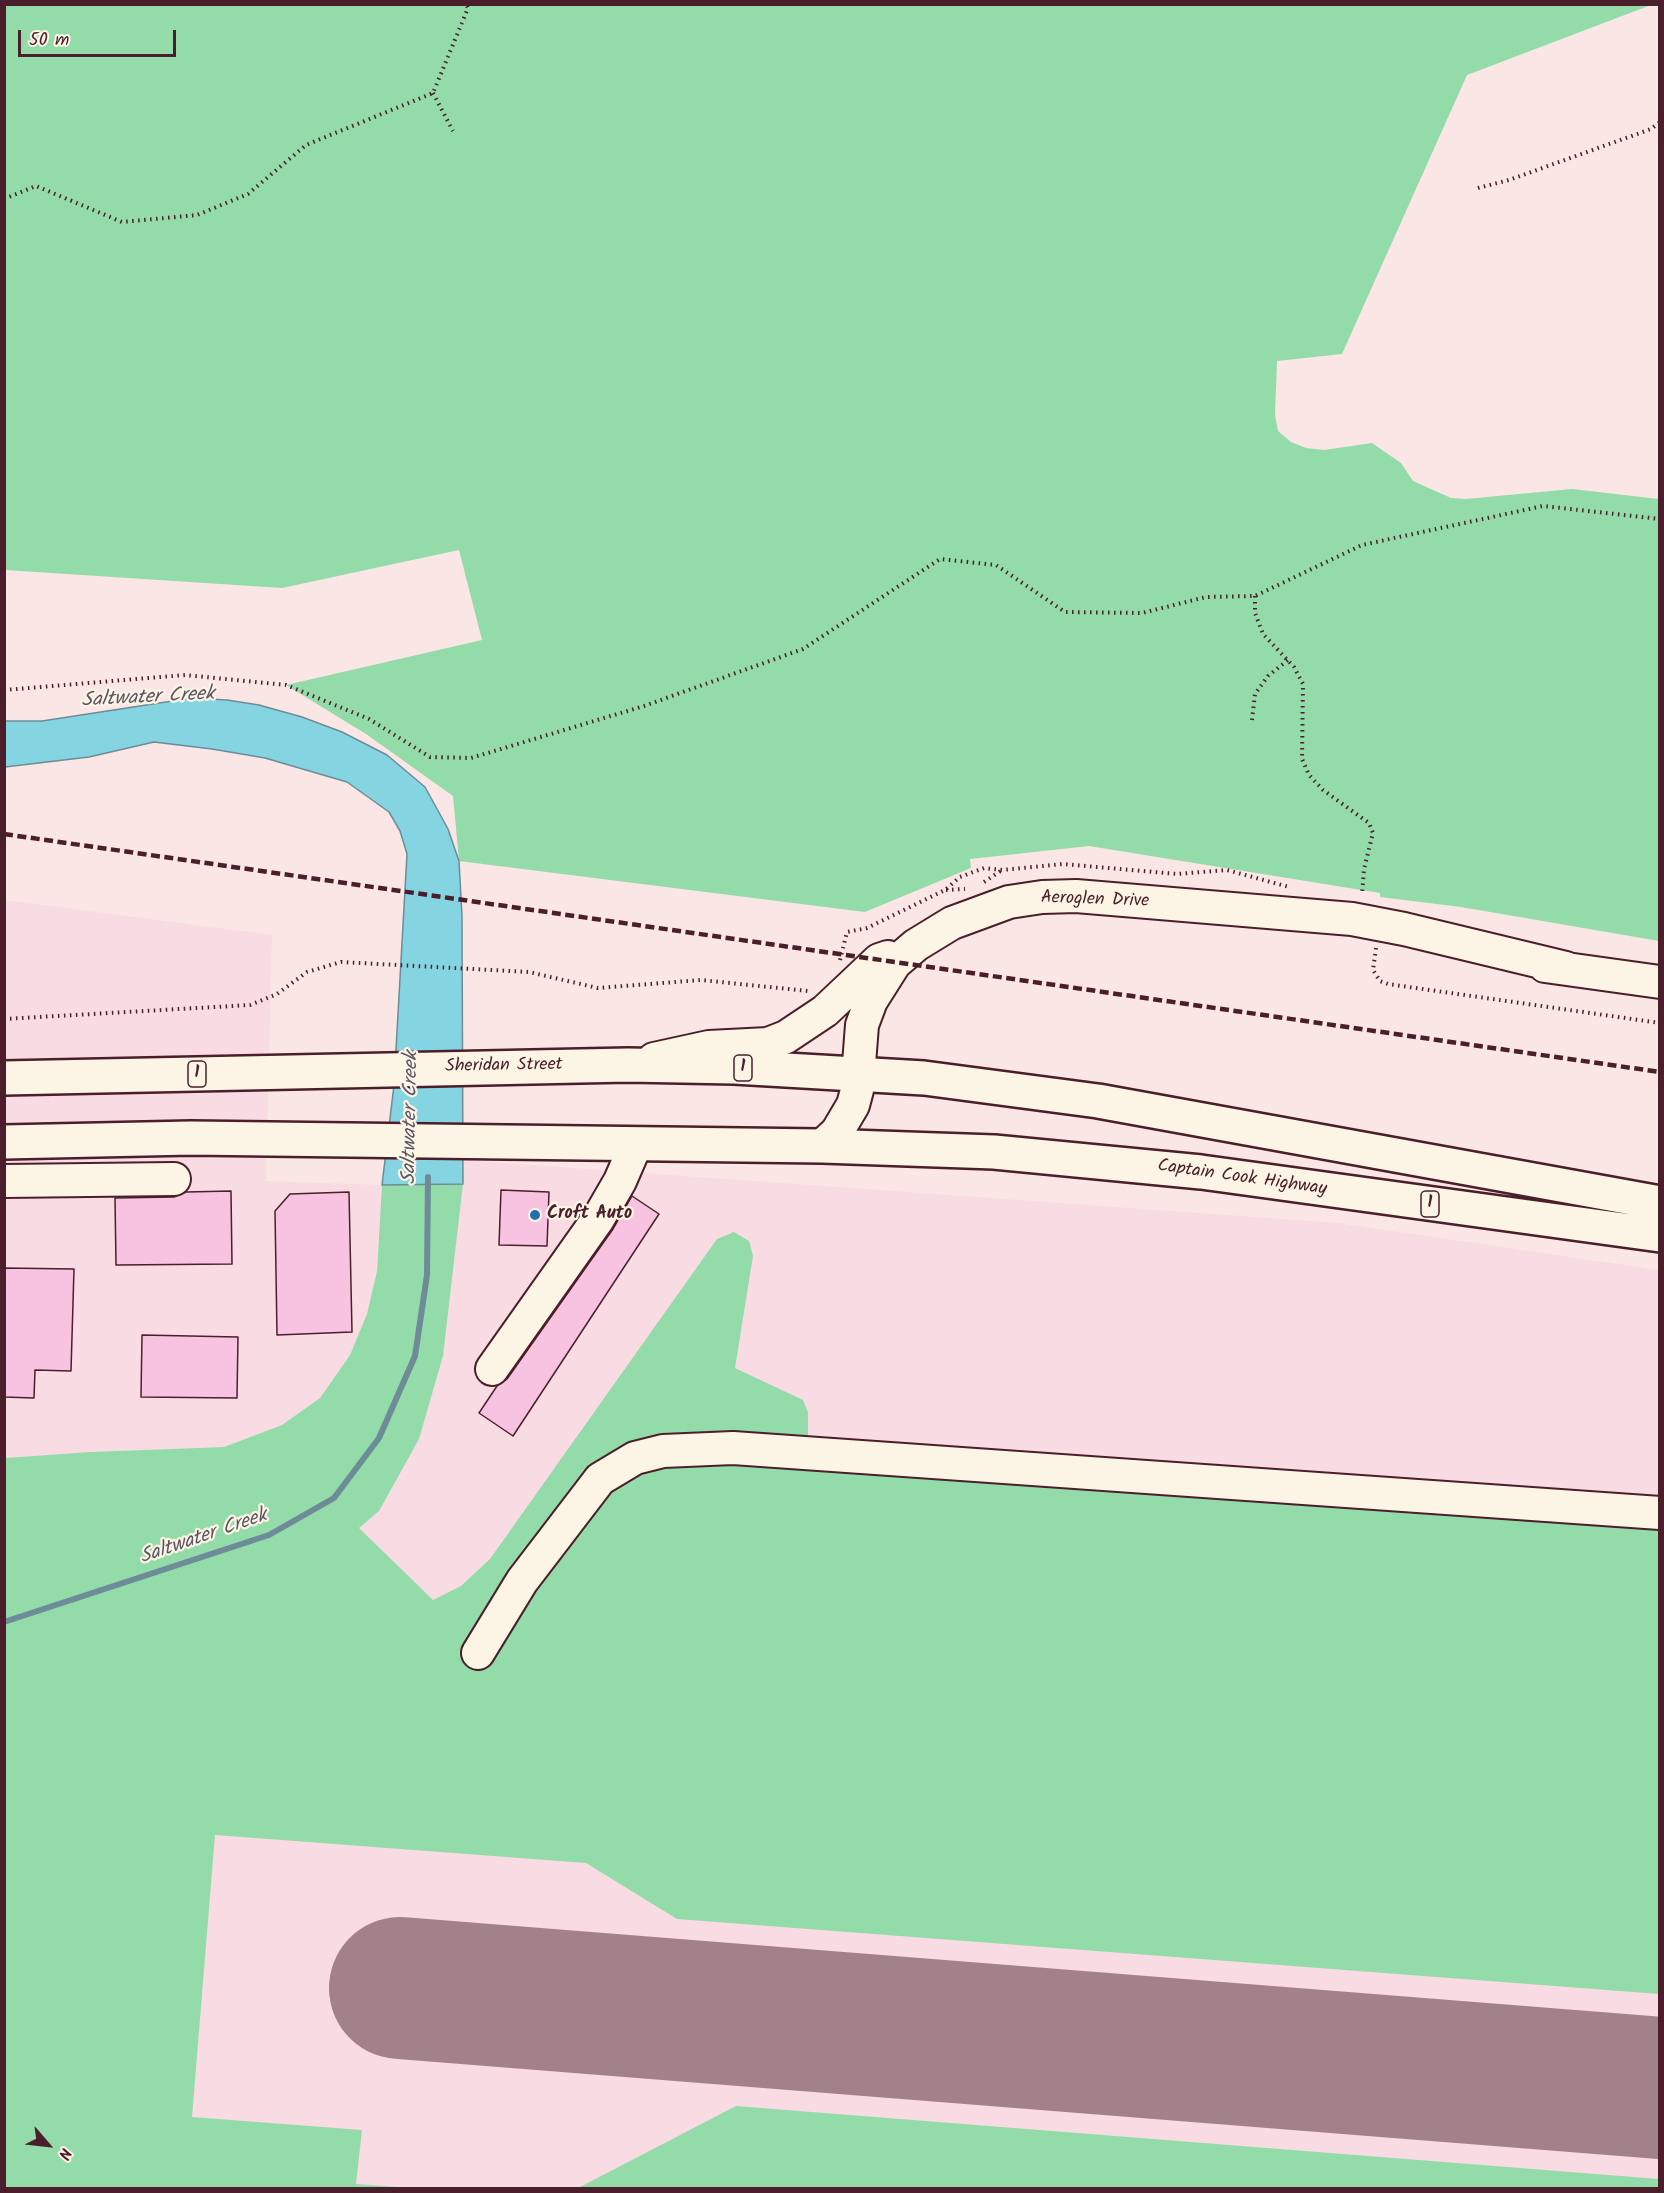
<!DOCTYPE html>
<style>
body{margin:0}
#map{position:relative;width:1664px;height:2193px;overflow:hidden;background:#fae6e4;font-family:Kalam,sans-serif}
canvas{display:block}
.frame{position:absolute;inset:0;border:6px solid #4a1f2b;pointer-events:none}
.north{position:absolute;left:18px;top:2115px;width:60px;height:60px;-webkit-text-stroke:4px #fcf5e5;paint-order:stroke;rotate:118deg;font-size:16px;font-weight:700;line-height:24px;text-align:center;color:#4a1f2b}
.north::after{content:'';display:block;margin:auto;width:21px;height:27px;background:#4a1f2b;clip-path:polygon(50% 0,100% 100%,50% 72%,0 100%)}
.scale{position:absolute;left:18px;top:30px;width:158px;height:27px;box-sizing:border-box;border:3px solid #4a1f2b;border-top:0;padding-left:8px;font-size:18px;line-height:21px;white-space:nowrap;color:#4a1f2b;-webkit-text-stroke:4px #fcf5e5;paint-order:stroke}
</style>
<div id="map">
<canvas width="1664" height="2193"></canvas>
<div class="frame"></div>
<div class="north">N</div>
<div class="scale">50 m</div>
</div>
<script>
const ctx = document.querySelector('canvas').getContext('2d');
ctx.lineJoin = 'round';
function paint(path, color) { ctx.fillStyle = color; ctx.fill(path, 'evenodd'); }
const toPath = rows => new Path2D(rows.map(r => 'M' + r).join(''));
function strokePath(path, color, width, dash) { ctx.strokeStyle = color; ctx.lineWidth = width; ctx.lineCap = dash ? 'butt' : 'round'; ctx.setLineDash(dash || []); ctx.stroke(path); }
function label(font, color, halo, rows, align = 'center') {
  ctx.font = font + ' Kalam,sans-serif'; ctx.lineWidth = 4.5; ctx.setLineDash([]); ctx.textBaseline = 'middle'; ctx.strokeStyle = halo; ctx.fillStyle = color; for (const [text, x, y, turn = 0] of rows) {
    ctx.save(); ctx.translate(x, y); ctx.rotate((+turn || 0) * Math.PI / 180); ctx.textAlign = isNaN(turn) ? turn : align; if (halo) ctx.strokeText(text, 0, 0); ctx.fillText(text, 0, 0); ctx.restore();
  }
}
paint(toPath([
 [5,900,272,935,266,1181,382,1185,377,1271,367,1314,350,1355,320,1398,282,1425,224,1447,90,1452,5,1458],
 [463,1160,1338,1223,1659,1270,1659,2188,5,2188,4,1818,379,1511,463,1184]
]), '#f9dce3');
paint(toPath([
 [4,5,1651,5,1467,75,1342,354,1277,361,1275,415,1278,431,1291,442,1306,448,1324,450,1372,443,1401,463,1413,481,1451,498,1466,499,1572,489,1659,499,1659,941,1461,907,1380,897,1380,893,1089,846,970,859,971,868,865,912,459,861,453,796,366,734,286,685,482,640,459,550,282,588,5,570],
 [463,1184,443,1356,419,1439,379,1511,359,1528,433,1600,461,1586,490,1559,717,1239,734,1232,749,1241,753,1256,735,1368,803,1400,808,1412,808,1453,1659,1513,1659,1994,677,1919,586,1863,215,1835,192,2117,362,2130,356,2184,411,2188,5,2188,5,1458,90,1452,224,1447,282,1425,320,1398,350,1355,367,1314,377,1271,382,1185],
 [736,2106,1659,2179,1659,2188,578,2188]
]), '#94dbaa');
const water = toPath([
 [192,698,227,700,259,705,302,717,342,732,387,755,425,787,448,829,459,861,462,916,463,1184,382,1185,394,1085,407,854,400,831,389,812,347,782,265,758,212,749,154,742,89,757,5,767,4,721,42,721,192,698]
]);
paint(water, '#85d4e1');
strokePath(water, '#6d8c98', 1.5);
strokePath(toPath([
 [4,1622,269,1535,334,1498,379,1438,415,1356,427,1275,428,1177]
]), '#6d8c98', 6);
strokePath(toPath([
 [400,1988,1660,2088]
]), '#a28288', 142);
const building = toPath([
 [501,1190,549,1192,547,1246,499,1245,501,1190],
 [231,1191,232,1264,116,1265,115,1198,174,1197,186,1192,231,1191],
 [349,1192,352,1332,277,1335,275,1211,290,1194,349,1192],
 [632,1196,659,1214,513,1436,479,1413,497,1386,507,1379,613,1229,632,1196],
 [4,1268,74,1269,71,1371,35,1370,34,1398,4,1397,4,1268],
 [142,1335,238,1337,237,1398,141,1397,142,1335]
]);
paint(building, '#f7c3e0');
strokePath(building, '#4a1f2b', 1.5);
const minor = toPath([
 [1545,966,1660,982],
 [654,1059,709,1047,768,1044,786,1037,825,1011,879,960,888,957],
 [822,1146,837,1132,853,1105,857,1090,862,1025,871,1001,895,963,916,945,952,923,1009,902,1042,897,1076,896,1352,919,1404,929,1566,968],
 [4,1181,174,1179],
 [492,1369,598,1219,620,1181,636,1144],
 [478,1653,522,1581,600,1479,635,1458,663,1451,733,1448,1660,1513]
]);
const highway = toPath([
 [4,1078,628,1065,734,1067,924,1078,1098,1101,1660,1203],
 [4,1142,191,1138,822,1146,994,1152,1201,1172,1660,1235]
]);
strokePath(minor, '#4a1f2b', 36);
strokePath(highway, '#4a1f2b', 38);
strokePath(toPath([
 [433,93,453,131],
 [1478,188,1509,180,1651,129,1660,122],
 [4,199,36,186,122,222,197,215,248,194,306,145,433,93,468,8,466,4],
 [1255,596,1255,613,1263,634,1294,667,1303,684,1302,759,1309,775,1323,790,1369,823,1373,833,1364,869,1362,895],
 [4,690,185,675,286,685,369,719,430,757,471,758,644,706,803,649,940,559,996,565,1065,612,1142,613,1206,597,1255,596,1362,545,1543,506,1660,519],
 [1252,720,1255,694,1268,676,1288,660],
 [984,882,1002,870],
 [946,890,965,889],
 [1376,948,1373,970,1380,981,1388,984,1660,1023],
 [840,960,847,932,867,928,945,890,960,877,984,868,1002,870,1063,864,1177,874,1227,870,1289,887],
 [4,1019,250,1005,277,994,307,972,341,962,529,972,598,988,701,980,808,991]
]), '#4a1f2b', 4, [1.5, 4.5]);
strokePath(minor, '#fcf5e5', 32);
strokePath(highway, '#fcf5e5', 33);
strokePath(toPath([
 [4,834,1660,1072]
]), '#4a1f2b', 4.5, [9, 4.5]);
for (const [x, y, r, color] of [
 [535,1215,6,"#1f6fb2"]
]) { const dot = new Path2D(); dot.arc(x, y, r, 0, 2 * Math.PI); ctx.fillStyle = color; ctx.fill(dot); strokePath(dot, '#fcf5e5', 2); }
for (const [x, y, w] of [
 [743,1068,18],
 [197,1074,18],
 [1430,1204,18]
]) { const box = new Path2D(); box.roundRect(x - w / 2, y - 13, w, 26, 4.5); ctx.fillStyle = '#fcf5e5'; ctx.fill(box); strokePath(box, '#4a1f2b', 1.5); }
label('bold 16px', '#4a1f2b', null, [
 ["1",743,1068],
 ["1",197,1074],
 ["1",1430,1204]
]);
label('18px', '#4a1f2b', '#fcf5e5', [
 ["Aeroglen Drive",1095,901,2],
 ["Sheridan Street",504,1067,-1],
 ["Captain Cook Highway",1242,1179,8]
]);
label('bold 18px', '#4a1f2b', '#fcf5e5', [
 ["Croft Auto",547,1215]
], 'left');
label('italic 20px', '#5c5562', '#fcf5e5', [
 ["Saltwater Creek",148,699,-3],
 ["Saltwater Creek",412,1118,-89],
 ["Saltwater Creek",204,1538,-19]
]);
</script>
